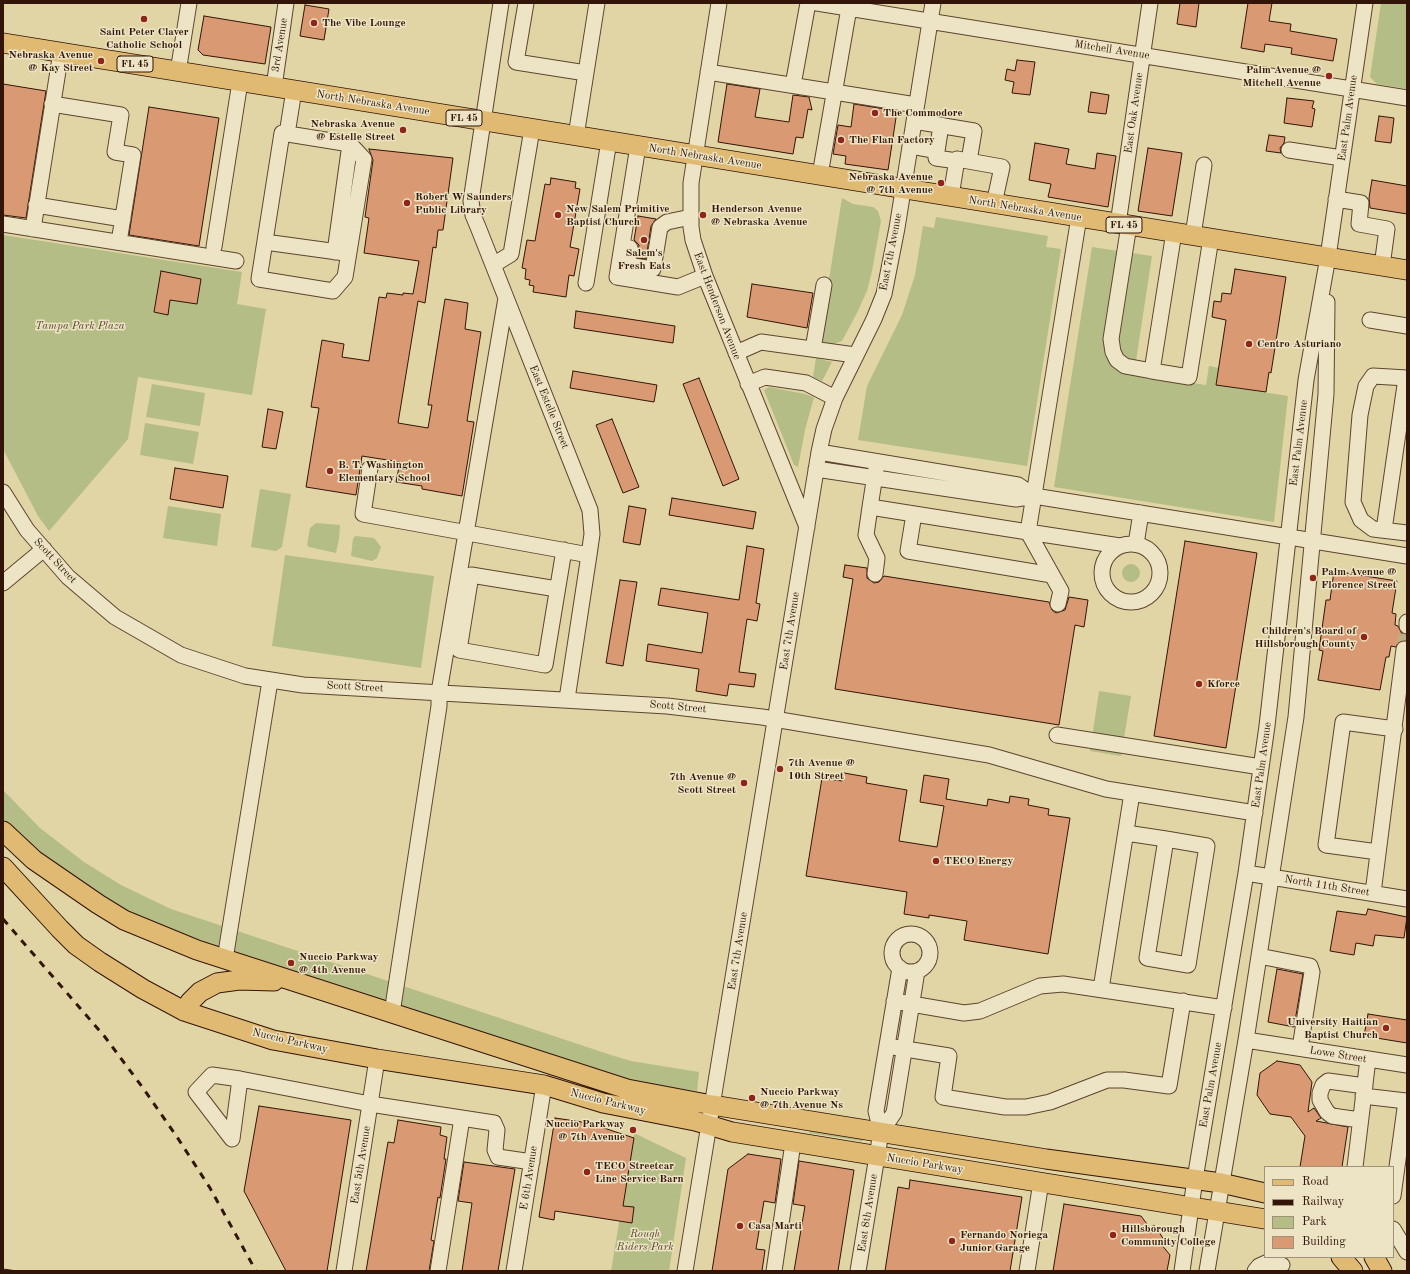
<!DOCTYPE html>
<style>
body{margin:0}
#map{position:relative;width:1410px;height:1274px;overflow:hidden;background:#e1d5a5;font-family:"Old Standard TT",serif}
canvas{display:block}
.frame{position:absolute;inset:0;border:4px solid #321408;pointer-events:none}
.legend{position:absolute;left:1264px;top:1166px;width:130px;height:92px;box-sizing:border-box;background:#ece4c4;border:1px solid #a29179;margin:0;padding:5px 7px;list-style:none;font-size:12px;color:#321408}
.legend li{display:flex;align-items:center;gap:8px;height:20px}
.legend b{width:20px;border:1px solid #a29179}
</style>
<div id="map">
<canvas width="1410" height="1274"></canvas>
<div class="frame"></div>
<ul class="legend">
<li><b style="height:5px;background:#e0ba72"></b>Road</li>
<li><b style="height:5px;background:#321408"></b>Railway</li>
<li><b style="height:11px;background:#b4bd85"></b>Park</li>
<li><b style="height:11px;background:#d99a73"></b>Building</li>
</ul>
</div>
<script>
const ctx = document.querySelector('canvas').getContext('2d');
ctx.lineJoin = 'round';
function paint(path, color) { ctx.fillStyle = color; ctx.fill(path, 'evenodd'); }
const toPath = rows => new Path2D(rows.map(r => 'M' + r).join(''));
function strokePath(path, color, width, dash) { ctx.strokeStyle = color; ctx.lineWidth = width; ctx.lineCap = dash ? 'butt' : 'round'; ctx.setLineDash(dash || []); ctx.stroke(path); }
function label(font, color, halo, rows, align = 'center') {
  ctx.font = font + ' "Old Standard TT",serif'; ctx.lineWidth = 3; ctx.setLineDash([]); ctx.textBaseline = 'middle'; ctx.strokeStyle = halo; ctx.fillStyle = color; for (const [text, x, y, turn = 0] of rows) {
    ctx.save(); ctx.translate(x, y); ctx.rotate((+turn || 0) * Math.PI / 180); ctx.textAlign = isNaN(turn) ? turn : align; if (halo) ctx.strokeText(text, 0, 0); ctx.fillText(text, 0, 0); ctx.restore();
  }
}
paint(toPath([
 [1381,3,1407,3,1407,89,1377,84,1370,77],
 [842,198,853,204,873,207,878,211,881,221,872,271,867,291,857,313,842,341,833,344,819,342],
 [936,217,1048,236,1046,247,1061,249,1027,466,858,440,867,386,902,315,915,275,923,226,934,228],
 [3,235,242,272,237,304,266,309,252,395,138,377,128,439,49,531,38,516,3,449],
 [1092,247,1152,256,1134,374,1206,385,1209,366,1219,368,1216,385,1288,396,1274,522,1054,487],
 [816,358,832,362,822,381,813,377],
 [152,384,205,393,200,426,146,417],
 [769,387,805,394,814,397,805,430,798,467,794,465,764,390],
 [145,423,199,432,193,464,140,455],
 [260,489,291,494,282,547,276,551,251,547],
 [168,506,221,514,217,546,163,538],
 [316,523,340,525,339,539,336,553,309,547,307,545,310,528],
 [355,536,374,538,378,543,381,547,377,558,372,561,351,556,353,539],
 [285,555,434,576,421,668,272,646],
 '1122 573a9 9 0 1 1 18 0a9 9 0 1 1-18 0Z',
 [1099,691,1131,696,1121,756,1090,751],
 [3,790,40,828,84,862,121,885,171,909,614,1056,631,1061,699,1072,697,1091,634,1082,169,930,126,911,77,882,41,855,3,820],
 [809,1131,825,1133,864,1139,862,1141,809,1133],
 [634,1133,686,1158,669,1271,611,1271]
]), '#b4bd85');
const building = toPath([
 [1180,3,1199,3,1196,27,1177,24,1180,3],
 [1248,3,1272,3,1269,21,1291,24,1290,31,1337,39,1333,61,1291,54,1292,48,1265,44,1264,52,1241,48,1248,3],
 [305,5,329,9,324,40,300,36,305,5],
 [204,16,271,27,265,64,203,55,198,50,204,16],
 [1017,60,1035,62,1030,95,1012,93,1014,82,1005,80,1007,69,1015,71,1017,60],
 [3,84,46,91,26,218,3,215,3,84],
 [727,84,760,89,755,117,789,122,793,95,809,97,812,110,808,109,803,138,796,137,793,154,718,142,727,84],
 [1091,92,1109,95,1106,114,1088,112,1091,92],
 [1287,98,1314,101,1312,108,1315,109,1312,127,1284,123,1287,98],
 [854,104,897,111,888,170,845,164,846,156,833,154,838,125,851,127,854,104],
 [149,107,219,118,199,246,129,235,149,107],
 [1379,116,1394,118,1391,143,1375,141,1379,116],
 [1269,135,1285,137,1284,143,1280,148,1281,153,1266,151,1269,135],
 [1035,143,1069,149,1066,164,1095,169,1097,153,1116,156,1108,207,1048,197,1051,184,1029,180,1035,143],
 [1148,148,1182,153,1172,216,1138,211,1148,148],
 [369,149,453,158,443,230,438,230,436,248,433,247,425,303,418,301,398,423,428,428,432,405,428,405,445,299,468,303,465,329,481,332,467,421,474,422,462,496,422,489,422,486,396,482,400,462,362,456,356,495,306,487,319,408,311,407,322,340,344,344,342,357,369,361,379,297,386,298,387,293,403,295,403,293,413,294,419,261,364,253,369,218,365,217,373,160,369,149],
 [551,178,576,182,575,188,580,189,570,247,579,249,574,276,569,275,566,297,533,292,534,286,529,285,530,280,525,279,526,269,522,268,527,240,535,241,545,184,550,185,551,178],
 [1372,180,1407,186,1407,214,1370,208,1369,198,1372,180],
 [638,216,656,219,651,226,646,259,637,258,639,245,634,240,638,216],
 [1235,269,1286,277,1271,373,1269,372,1266,392,1216,385,1226,320,1212,317,1214,301,1221,302,1222,293,1231,294,1235,269],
 [161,271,201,279,197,304,170,300,168,315,154,312,161,271],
 [752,284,813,293,807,328,747,317,752,284],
 [576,311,675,326,673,343,574,328,576,311],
 [573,371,657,385,654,402,570,388,573,371],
 [699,378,739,479,723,486,683,384,699,378],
 [268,409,283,412,276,449,262,447,268,409],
 [612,419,639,487,623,493,596,425,612,419],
 [175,468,228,476,223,508,170,499,175,468],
 [672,498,756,512,753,529,669,515,672,498],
 [629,506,646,509,640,545,623,542,629,506],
 [1185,541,1257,553,1226,748,1154,736,1185,541],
 [747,546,764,549,756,603,760,604,757,621,747,619,739,672,756,674,754,687,729,684,727,696,696,691,699,669,646,661,648,644,702,653,708,613,658,605,661,588,739,600,747,546],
 [845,565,867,568,867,578,874,583,879,582,884,576,1049,602,1052,610,1056,613,1065,610,1069,597,1088,600,1084,627,1075,625,1059,725,835,689,853,579,843,577,845,565],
 [1334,571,1397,581,1392,613,1396,614,1395,625,1398,626,1402,634,1407,635,1407,641,1401,641,1396,647,1391,646,1389,657,1386,657,1380,690,1318,680,1323,651,1319,650,1326,600,1330,600,1334,571],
 [620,580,637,582,623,666,606,663,620,580],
 [844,773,867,777,866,783,907,790,899,841,937,847,944,806,920,802,924,775,949,779,946,799,987,806,988,799,1009,803,1010,796,1029,799,1028,805,1049,809,1048,815,1070,818,1048,954,964,940,967,921,929,915,929,918,904,914,907,892,806,876,822,778,842,781,844,773],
 [1368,909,1407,917,1404,938,1375,935,1373,946,1356,943,1354,955,1330,951,1337,911,1366,915,1368,909],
 [1277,969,1303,974,1294,1027,1268,1022,1277,969],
 [1368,1014,1407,1020,1407,1043,1364,1036,1368,1014],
 [1277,1061,1300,1065,1312,1082,1308,1112,1314,1108,1321,1118,1316,1121,1348,1127,1342,1167,1300,1167,1305,1136,1291,1117,1270,1114,1257,1095,1260,1073,1277,1061],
 [259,1106,351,1120,327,1271,286,1271,244,1191,259,1106],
 [555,1118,589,1123,634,1138,623,1206,634,1207,632,1223,555,1211,554,1220,539,1217,555,1118],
 [398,1120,441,1127,440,1135,447,1137,444,1159,446,1159,440,1198,438,1197,431,1240,434,1241,429,1271,366,1271,388,1142,394,1143,398,1120],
 [748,1154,781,1159,775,1203,764,1201,756,1249,765,1250,762,1271,712,1271,728,1169,748,1154],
 [799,1161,854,1170,838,1271,794,1271,805,1206,793,1204,799,1161],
 [464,1162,515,1169,498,1271,462,1271,472,1203,458,1201,464,1162],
 [910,1180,1022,1197,1010,1271,885,1271,898,1187,909,1189,910,1180],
 [1064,1204,1141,1216,1150,1228,1154,1225,1165,1241,1161,1244,1170,1255,1167,1271,1053,1271,1064,1204]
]);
paint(building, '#d99a73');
strokePath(building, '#321408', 1);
strokePath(toPath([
 [1404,649,1407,626]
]), '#beae86', 15, [15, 8]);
const minor = toPath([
 [501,3,471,201,473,215,478,227,590,510,592,534,589,555,567,699],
 [526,3,516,62,586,73],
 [719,3,691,183,691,227,693,240,705,276,807,527],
 [817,3,1407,98],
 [178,72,189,3],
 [708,72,916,105],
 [793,85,808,3],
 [274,87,286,3],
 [52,104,121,115,115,152,133,155,119,242],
 [914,121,974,131,969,161],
 [941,125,936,158,957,161],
 [282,133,350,144,364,159,345,277,333,291,259,279,282,133],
 [287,134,294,90],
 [576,136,597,3],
 [638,146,617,277,678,287,705,276],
 [910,146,937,151],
 [1289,150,1342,158],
 [820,175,849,8],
 [951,196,957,159,1002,167,994,204],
 [1336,199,1361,203,1359,224,1387,229,1382,266],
 [36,205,123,219],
 [3,224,236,261],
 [1118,224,1150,3],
 [1129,225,1111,339,1113,352,1117,360,1125,366,1152,371],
 [33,229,61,52],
 [1174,232,1152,371,1189,377,1211,238],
 [1193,235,1204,165],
 [265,242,345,253],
 [214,247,240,82],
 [630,248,627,265,653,269,660,227,667,222,691,217],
 [335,252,350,144],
 [493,265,511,254,532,129],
 [586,283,609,141],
 [1370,320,1407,326],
 [813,349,824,285],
 [736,353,761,342,855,355],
 [1407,378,1373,376,1366,386,1360,415,1353,502,1361,520,1373,529,1407,533],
 [748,384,765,377,806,383,835,398],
 [877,462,870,507,1028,532,1079,217],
 [370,468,363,514,589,555],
 [816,469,1016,499,1034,496,1018,485,819,452],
 [3,492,27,530,68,577,115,617,181,655,245,676,303,685,667,706,762,717,989,755,1106,789,1255,813],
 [1034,496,1407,556],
 [870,507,866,535,877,558,875,574],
 [914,514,908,551,1052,575,1028,532],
 [1384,530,1406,378],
 [1028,532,1120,546],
 [1136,544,1141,513],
 '1102 573a29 29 0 1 1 58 0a29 29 0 1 1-58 0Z',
 [1052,575,1061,591,1058,604],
 [3,583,44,549],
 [557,589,471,575,459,650,545,665,564,550],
 [1407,626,1407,622],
 [1057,735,1261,767],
 [1126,833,1166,839,1207,846,1188,965,1147,958,1166,839],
 [1378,852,1326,845,1343,722,1395,729],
 [1246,873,1407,899],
 [1373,893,1404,649],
 '892 953a19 19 0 1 1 38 0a19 19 0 1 1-38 0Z',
 [1259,956,1310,966,1312,972,1300,1048],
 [225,959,270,681],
 [900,968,876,1111,881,1132,894,1113,917,971],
 [1101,989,1132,793],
 [894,1001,964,1013,980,1011,1040,986,1063,984,1224,1008],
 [392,1013,439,706,439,692,506,298],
 [1246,1040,1407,1065],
 [887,1046,949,1056,943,1097,1005,1107,1026,1107,1050,1102,1107,1080,1124,1080,1169,1086,1183,1001],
 [240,1079,232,1139,196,1092,212,1075,240,1079,370,1104,494,1123,497,1130,495,1150,498,1157,532,1162],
 [1363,1096,1406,1101,1393,1196],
 [1360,1120,1332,1116,1327,1112,1320,1100,1320,1093,1323,1085,1328,1081,1365,1086],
 [1355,1167,1368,1059],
 [1393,1229,1407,1252],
 [344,1271,377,1059],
 [438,1271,462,1118],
 [514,1271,544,1085],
 [685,1271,819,452,824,429,835,398,874,319,884,294,897,228,933,3],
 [774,1271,793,1143],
 [858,1271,881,1132],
 [1027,1271,1041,1182],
 [1182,1271,1195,1179,1246,873,1267,726,1306,380,1328,257,1365,3],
 [1207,1271,1246,1040,1296,717,1326,394,1327,302],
 [1255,1271,1259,1266,1268,1262,1282,1265]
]);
const major = toPath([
 [3,43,1407,270],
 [3,831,34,860,98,904,124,920,197,950,627,1089,712,1105,1046,1159,1221,1183,1265,1193],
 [3,867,60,929,76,945,100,962,143,989,184,1011,273,1040,377,1059,544,1085,603,1103,695,1121,732,1132,1265,1219],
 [184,1011,190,1002,200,992,217,983,239,980,274,981],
 [1341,1257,1353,1271],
 [1374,1257,1382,1271]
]);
strokePath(minor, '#5e442f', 17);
strokePath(major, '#321408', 21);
strokePath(minor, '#ece4c4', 15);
strokePath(major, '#e0ba72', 19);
strokePath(toPath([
 [3,1269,17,1271]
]), '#321408', 1);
strokePath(toPath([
 [3,919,105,1037,143,1088,177,1137,210,1188,256,1271]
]), '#321408', 3, [7, 7]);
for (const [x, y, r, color] of [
 [144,19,4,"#8f2418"],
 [314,23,4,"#8f2418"],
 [101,61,4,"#8f2418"],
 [1329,76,4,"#8f2418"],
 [875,113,4,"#8f2418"],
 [403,130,4,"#8f2418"],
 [841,140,4,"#8f2418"],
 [941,183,4,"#8f2418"],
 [407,203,4,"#8f2418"],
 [558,215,4,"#8f2418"],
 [703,215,4,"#8f2418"],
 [644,240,4,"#8f2418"],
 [1249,344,4,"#8f2418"],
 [330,471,4,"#8f2418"],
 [1313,578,4,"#8f2418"],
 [1364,637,4,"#8f2418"],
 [1199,684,4,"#8f2418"],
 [780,769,4,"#8f2418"],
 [744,783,4,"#8f2418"],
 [936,861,4,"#8f2418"],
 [291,963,4,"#8f2418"],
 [1386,1028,4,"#8f2418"],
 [752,1098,4,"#8f2418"],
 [633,1130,4,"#8f2418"],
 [587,1172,4,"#8f2418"],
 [740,1226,4,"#8f2418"],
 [1113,1235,4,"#8f2418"],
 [952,1241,4,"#8f2418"]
]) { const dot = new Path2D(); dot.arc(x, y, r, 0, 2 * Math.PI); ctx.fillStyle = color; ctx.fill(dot); strokePath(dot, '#ece4c4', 1.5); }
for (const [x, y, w] of [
 [135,64,36],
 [464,118,36],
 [1124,225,36]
]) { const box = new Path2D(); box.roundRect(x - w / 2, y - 8, w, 16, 3); ctx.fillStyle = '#ece4c4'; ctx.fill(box); strokePath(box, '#321408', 1); }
label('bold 10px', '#321408', null, [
 ["FL 45",135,64],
 ["FL 45",464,118],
 ["FL 45",1124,225]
]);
label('bold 11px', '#321408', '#ece4c4', [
 ["The Vibe Lounge",322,23],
 ["Saint Peter Claver",144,32,"center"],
 ["Catholic School",144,45,"center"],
 ["Nebraska Avenue",93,55,"right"],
 ["@ Kay Street",93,68,"right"],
 ["Palm Avenue @",1321,70,"right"],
 ["Mitchell Avenue",1321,83,"right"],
 ["The Commodore",883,113],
 ["Nebraska Avenue",395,124,"right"],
 ["@ Estelle Street",395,137,"right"],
 ["The Flan Factory",849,140],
 ["Nebraska Avenue",933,177,"right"],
 ["@ 7th Avenue",933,190,"right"],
 ["Robert W Saunders",415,197],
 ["Public Library",415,210],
 ["New Salem Primitive",566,209],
 ["Baptist Church",566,222],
 ["Henderson Avenue",711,209],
 ["@ Nebraska Avenue",711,222],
 ["Salem's",644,253,"center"],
 ["Fresh Eats",644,266,"center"],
 ["Centro Asturiano",1257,344],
 ["B. T. Washington",338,465],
 ["Elementary School",338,478],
 ["Palm Avenue @",1321,572],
 ["Florence Street",1321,585],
 ["Children's Board of",1356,631,"right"],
 ["Hillsborough County",1356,644,"right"],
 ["Kforce",1207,684],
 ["7th Avenue @",788,763],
 ["10th Street",788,776],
 ["7th Avenue @",736,777,"right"],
 ["Scott Street",736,790,"right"],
 ["TECO Energy",944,861],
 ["Nuccio Parkway",299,957],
 ["@ 4th Avenue",299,970],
 ["University Haitian",1378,1022,"right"],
 ["Baptist Church",1378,1035,"right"],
 ["Nuccio Parkway",760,1092],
 ["@ 7th Avenue Ns",760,1105],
 ["Nuccio Parkway",625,1124,"right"],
 ["@ 7th Avenue",625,1137,"right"],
 ["TECO Streetcar",595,1166],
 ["Line Service Barn",595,1179],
 ["Casa Marti",748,1226],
 ["Hillsborough",1121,1229],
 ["Community College",1121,1242],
 ["Fernando Noriega",960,1235],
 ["Junior Garage",960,1248]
], 'left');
label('11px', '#321408', '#ece4c4', [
 ["3rd Avenue",280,45,-81],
 ["Mitchell Avenue",1112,50,9],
 ["North Nebraska Avenue",373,103,9],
 ["East Oak Avenue",1134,113,-82],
 ["East Palm Avenue",1348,118,-82],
 ["North Nebraska Avenue",705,157,9],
 ["North Nebraska Avenue",1025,209,9],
 ["East 7th Avenue",891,252,-79],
 ["East Henderson Avenue",717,306,69],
 ["East Estelle Street",549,407,68],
 ["East Palm Avenue",1299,443,-83],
 ["Scott Street",55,561,47],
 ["East 7th Avenue",790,631,-81],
 ["Scott Street",355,687,3],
 ["Scott Street",678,707,5],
 ["East Palm Avenue",1262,765,-82],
 ["North 11th Street",1327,886,9],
 ["East 7th Avenue",738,951,-81],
 ["Nuccio Parkway",290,1041,13],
 ["Lowe Street",1338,1055,9],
 ["East Palm Avenue",1211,1085,-80],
 ["Nuccio Parkway",608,1102,14],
 ["Nuccio Parkway",925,1164,9],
 ["East 5th Avenue",361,1165,-81],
 ["E 6th Avenue",529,1178,-81],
 ["East 8th Avenue",868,1213,-81]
]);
label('italic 11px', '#59472e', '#ece4c4', [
 ["Tampa Park Plaza",80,326],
 ["Rough",645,1234],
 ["Riders Park",645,1247]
]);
</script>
